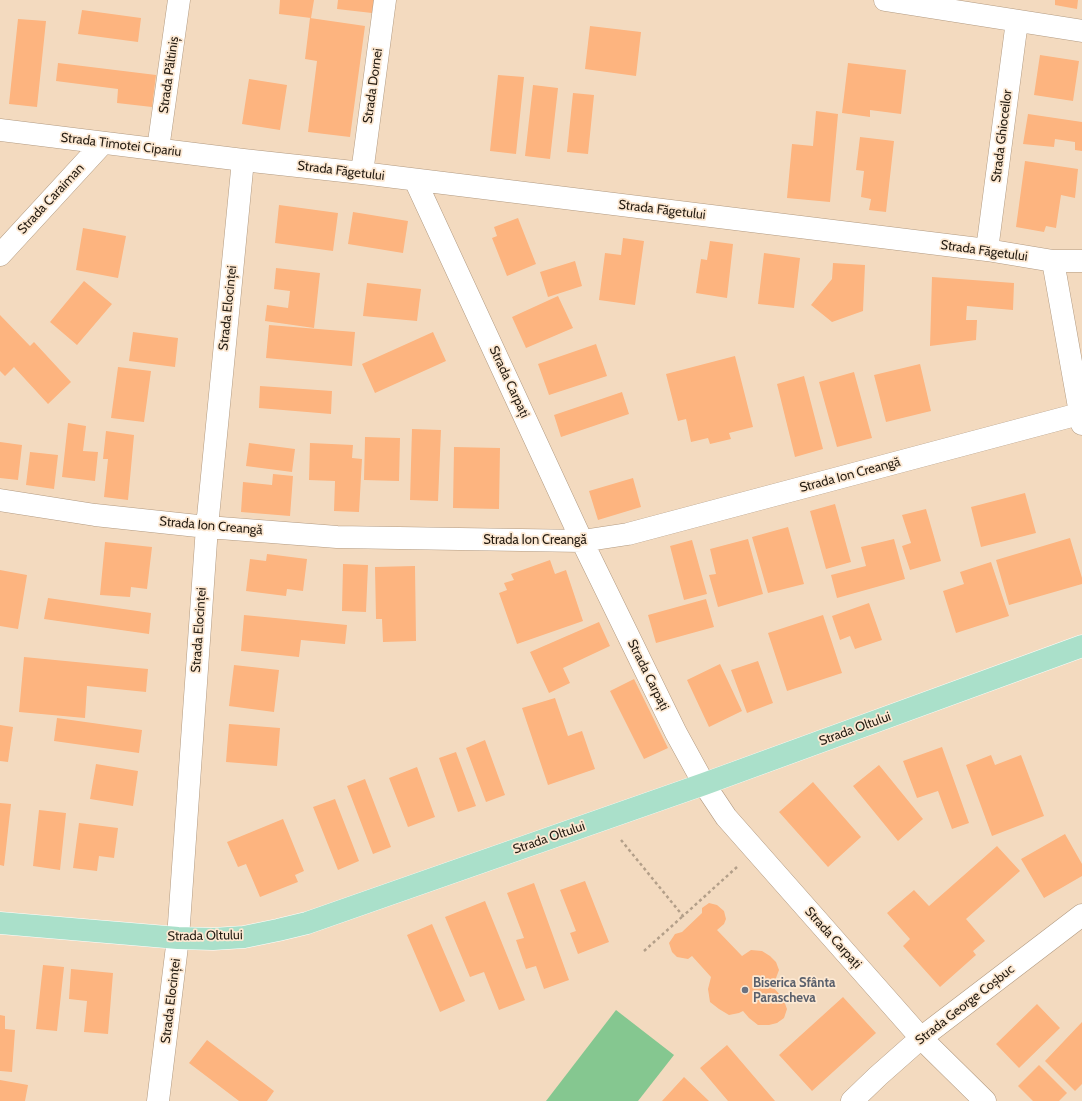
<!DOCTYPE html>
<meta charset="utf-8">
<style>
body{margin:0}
canvas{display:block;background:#f3dabf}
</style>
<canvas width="1082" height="1101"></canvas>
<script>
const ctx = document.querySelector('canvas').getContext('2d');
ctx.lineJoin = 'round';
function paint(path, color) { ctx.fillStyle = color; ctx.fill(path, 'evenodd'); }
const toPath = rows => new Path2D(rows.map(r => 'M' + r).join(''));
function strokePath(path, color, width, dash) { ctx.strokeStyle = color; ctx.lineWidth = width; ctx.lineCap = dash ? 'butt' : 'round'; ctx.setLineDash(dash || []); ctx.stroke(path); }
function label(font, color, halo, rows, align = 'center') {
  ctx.font = font + ' Cabin,sans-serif'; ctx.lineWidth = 3.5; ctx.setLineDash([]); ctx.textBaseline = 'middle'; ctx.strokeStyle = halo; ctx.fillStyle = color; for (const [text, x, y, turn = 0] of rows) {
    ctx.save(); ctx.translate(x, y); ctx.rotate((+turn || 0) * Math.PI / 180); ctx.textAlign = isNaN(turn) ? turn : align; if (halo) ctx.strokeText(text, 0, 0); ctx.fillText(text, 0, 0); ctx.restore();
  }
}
paint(toPath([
 [616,1010,674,1055,638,1101,546,1101]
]), '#85c790');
paint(toPath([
 [280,0,314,0,311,18,279,14],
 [338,0,374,0,372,13,337,9],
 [1055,0,1078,0,1077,9,1055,5],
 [82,10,141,18,138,42,78,34],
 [310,18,365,26,350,137,308,132,317,61,305,59],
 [18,19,46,21,37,107,9,104],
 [590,26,641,32,636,76,585,69],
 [1040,55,1079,61,1073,101,1034,95],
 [58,63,156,75,152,107,117,103,118,89,56,81],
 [848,63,906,70,901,114,870,110,870,117,842,113],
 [498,75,524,77,516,154,490,151],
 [249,79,287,85,280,130,242,124],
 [533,85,558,88,550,159,525,156],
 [573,93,594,95,588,154,567,152],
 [816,111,838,114,830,202,787,198,792,144,813,146],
 [1028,114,1082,122,1082,151,1075,150,1075,142,1055,139,1054,147,1023,144],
 [860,137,894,141,886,212,869,210,871,199,861,197,864,171,856,170],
 [1025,161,1078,169,1075,198,1061,195,1056,228,1046,226,1044,232,1016,227],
 [279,205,338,213,333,251,275,243],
 [353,212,408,221,403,253,348,244],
 [518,218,536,264,507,276,492,238,497,236,494,227],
 [83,228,126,236,118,278,76,270],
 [623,238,644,241,635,305,599,300,605,253,621,255],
 [710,241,733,244,727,298,696,293,701,259,707,260],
 [764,253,800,258,794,308,758,304],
 [575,261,582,286,548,297,540,272],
 [833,263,865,265,863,311,832,322,811,305,832,279],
 [276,268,320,273,314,328,265,321,267,305,288,308,290,291,274,289],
 [932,277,1014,283,1013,310,967,306,966,320,977,320,976,340,930,346],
 [84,281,112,304,77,345,50,322],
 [367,283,421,289,417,321,363,316],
 [558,296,573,328,526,348,512,317],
 [0,315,30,346,34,342,71,382,48,404,14,367,5,376,0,371],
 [269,325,355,332,352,366,266,358],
 [133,332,178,338,175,367,129,361],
 [433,332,446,361,375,393,362,364],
 [596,344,607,376,549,395,538,364],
 [735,356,753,427,729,433,731,439,710,444,708,438,691,442,686,419,678,421,666,374],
 [920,364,931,411,886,422,874,375],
 [118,367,151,371,144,422,111,418],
 [854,372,872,438,837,447,819,382],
 [804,376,823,449,795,457,777,384],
 [260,386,332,391,331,414,259,408],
 [622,392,629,414,561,437,554,415],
 [68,423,86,426,83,451,98,452,95,481,62,477],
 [412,429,441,430,438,501,410,500],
 [106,431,134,435,128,500,104,497,108,459,103,459],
 [365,437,400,438,399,481,364,480],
 [0,442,22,445,18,480,0,478],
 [249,443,295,449,292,472,246,466],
 [310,443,353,445,352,458,362,459,359,512,334,511,335,481,309,480],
 [454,447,500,448,499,509,453,508],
 [30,452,58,455,54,489,26,485],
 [273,474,293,476,290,516,241,512,243,482,272,485],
 [633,478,641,507,598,520,589,491],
 [1025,493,1036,533,981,547,971,507],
 [835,504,851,562,826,569,810,511],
 [926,509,941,561,910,570,902,546,911,543,902,515],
 [788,527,804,584,768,593,752,537],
 [1070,538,1082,578,1082,584,1009,605,996,560],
 [748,539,763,594,718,607,709,575,716,574,710,549],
 [894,539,905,579,837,598,831,575,866,566,861,547],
 [692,540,707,594,684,600,670,546],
 [105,542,152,547,147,589,131,587,130,597,100,595],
 [267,554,307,559,303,591,287,589,286,596,246,591,250,559,266,561],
 [550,560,555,574,566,570,583,621,517,644,499,593,507,590,504,583,514,580,511,574],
 [991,562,1009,616,956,633,943,591,964,584,960,572],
 [343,564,368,565,366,612,342,611],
 [415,566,416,641,383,642,382,619,376,619,375,567],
 [0,570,27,575,18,629,0,626],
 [48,598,151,613,149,634,44,619],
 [706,599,714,627,656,643,648,615],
 [869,603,882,640,855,649,850,636,840,640,832,616],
 [244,615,347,625,345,644,301,640,299,657,241,651],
 [823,615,842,673,787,691,768,633],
 [599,622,610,646,563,668,570,683,549,693,530,652],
 [24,657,148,669,146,692,87,686,85,718,19,712],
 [758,661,773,703,747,713,731,670],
 [720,664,742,711,709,727,687,680],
 [234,665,279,670,274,712,229,706],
 [634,679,668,748,644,759,610,691],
 [555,698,568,736,582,731,595,769,548,785,522,708],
 [57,718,142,730,139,753,54,741],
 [229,724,280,728,277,766,226,762],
 [0,725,13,727,8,762,0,761],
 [485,740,505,795,486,802,466,748],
 [942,747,969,823,952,829,938,791,917,798,903,761],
 [456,752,476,806,458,812,439,758],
 [991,755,995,765,1021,755,1044,816,992,836,966,765],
 [96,764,138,771,133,806,90,799],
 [879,765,923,819,898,841,853,786],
 [417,767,435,817,408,827,389,778],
 [365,779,391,847,373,854,347,786],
 [813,782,861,837,828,867,779,812],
 [335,799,359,861,338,870,313,807],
 [0,803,11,804,4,866,0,865],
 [39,810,66,813,60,870,33,866],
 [283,819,304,871,295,875,298,882,260,897,246,864,238,867,227,842],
 [79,823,118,828,114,858,99,856,97,871,73,868],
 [1065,834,1082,864,1082,876,1044,898,1021,859],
 [997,846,1020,871,966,919,985,941,973,951,976,955,940,987,903,946,910,939,887,913,914,890,929,906],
 [585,881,609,942,578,954,570,933,576,931,560,890],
 [534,883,569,980,544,989,536,966,526,969,516,940,524,938,507,893],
 [485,901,525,1000,499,1010,484,972,470,977,445,917],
 [709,903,717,905,724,911,726,919,724,924,717,930,742,956,751,950,762,951,770,956,776,962,779,970,776,978,771,985,783,998,787,1009,784,1018,777,1023,769,1025,758,1025,749,1018,743,1011,739,1013,729,1015,719,1009,710,1002,708,989,711,977,692,956,688,959,677,957,672,952,669,943,675,934,682,932,702,913,702,908],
 [432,924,465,1001,440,1012,407,935],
 [43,965,64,967,57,1031,36,1029],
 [71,969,113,973,108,1034,84,1032,87,1001,69,999],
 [843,997,876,1033,812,1091,779,1055],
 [1037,1004,1060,1028,1019,1068,996,1044],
 [0,1015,5,1016,5,1029,15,1030,12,1072,0,1071],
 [1082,1022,1082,1084,1075,1091,1045,1061],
 [207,1040,274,1091,267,1101,239,1101,189,1063],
 [727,1045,775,1101,728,1101,700,1068],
 [1039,1065,1067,1093,1059,1101,1033,1101,1018,1086],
 [684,1077,709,1101,662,1101],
 [0,1080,28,1085,25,1101,0,1101]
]), '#fdb47f');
const minor = toPath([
 [885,0,1082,31],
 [0,130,243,160,362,173,987,250,1053,261,1082,261],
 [158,149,179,0],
 [362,173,385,0],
 [415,180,582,541,676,733,704,784,726,817,921,1038,985,1101],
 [987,250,1017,21],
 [0,255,103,143],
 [1053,261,1082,424],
 [0,500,95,515,207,527,337,537,582,541,628,534,1079,414],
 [158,1101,178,938,207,527,243,160],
 [852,1101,878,1076,921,1038,1082,915]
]);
const major = toPath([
 [0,923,178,938,213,939,244,937,278,930,307,923,704,784,1082,646]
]);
strokePath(minor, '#b29a81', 23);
strokePath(major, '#fff', 23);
strokePath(toPath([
 [621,840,683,916,737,867],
 [644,951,683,916]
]), '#b39f89', 2.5, [3, 3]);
strokePath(minor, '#fff', 22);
strokePath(major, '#aae0ca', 22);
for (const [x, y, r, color] of [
 [745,990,4,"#6b7280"]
]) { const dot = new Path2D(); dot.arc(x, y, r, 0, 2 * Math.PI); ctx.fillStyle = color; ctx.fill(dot); strokePath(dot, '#fce8d2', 1.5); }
label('13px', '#251c12', '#fce8d2', [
 ["Strada Păltiniș",169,75,-82],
 ["Strada Dornei",373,86,-82],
 ["Strada Ghioceilor",1002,136,-83],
 ["Strada Timotei Cipariu",121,145,7],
 ["Strada Făgetului",341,171,7],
 ["Strada Caraiman",51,199,-47],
 ["Strada Făgetului",662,210,7],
 ["Strada Făgetului",984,251,8],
 ["Strada Elocinței",228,308,-84],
 ["Strada Carpați",509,382,65],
 ["Strada Ion Creangă",850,475,-15],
 ["Strada Ion Creangă",211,526,5],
 ["Strada Ion Creangă",535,540],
 ["Strada Elocinței",199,630,-86],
 ["Strada Carpați",648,675,64],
 ["Strada Oltului",855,729,-20],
 ["Strada Oltului",549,838,-19],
 ["Strada Oltului",205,936,-1],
 ["Strada Carpați",833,938,48],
 ["Strada Elocinței",171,1001,-83],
 ["Strada George Coșbuc",965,1005,-38]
]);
label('bold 13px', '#5b616d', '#fce8d2', [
 ["Biserica Sfânta",753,983],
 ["Parascheva",753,998]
], 'left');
</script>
